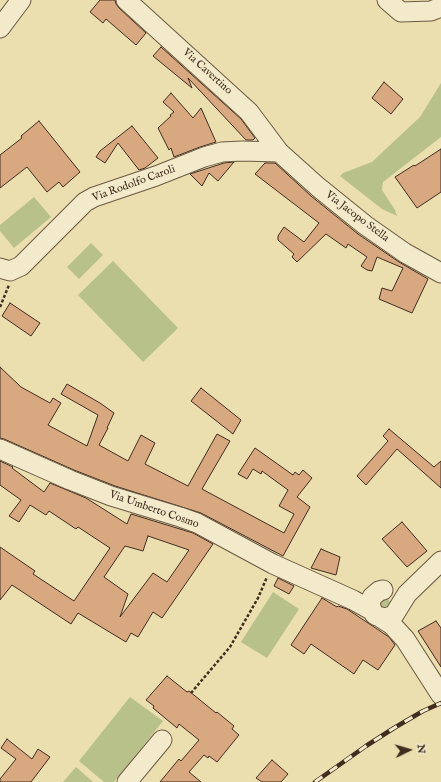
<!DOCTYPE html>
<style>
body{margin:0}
#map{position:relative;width:441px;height:782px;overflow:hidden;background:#ebdeaf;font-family:"IM FELL English",serif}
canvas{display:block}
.north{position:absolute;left:389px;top:730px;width:40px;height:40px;-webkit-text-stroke:3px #f2eacb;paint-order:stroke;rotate:85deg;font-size:11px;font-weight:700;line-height:16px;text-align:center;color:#412d1f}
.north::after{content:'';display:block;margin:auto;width:14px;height:18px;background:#412d1f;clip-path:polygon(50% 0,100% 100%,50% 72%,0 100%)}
</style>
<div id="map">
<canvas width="441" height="782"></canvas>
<div class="north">N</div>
</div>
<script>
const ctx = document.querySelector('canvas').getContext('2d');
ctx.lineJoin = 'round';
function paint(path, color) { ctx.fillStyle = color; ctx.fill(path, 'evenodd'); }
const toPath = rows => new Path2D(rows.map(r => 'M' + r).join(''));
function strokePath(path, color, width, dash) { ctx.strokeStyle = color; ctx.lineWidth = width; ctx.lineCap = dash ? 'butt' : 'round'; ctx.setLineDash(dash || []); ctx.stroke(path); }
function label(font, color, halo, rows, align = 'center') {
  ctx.font = font + ' "IM FELL English",serif'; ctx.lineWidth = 3; ctx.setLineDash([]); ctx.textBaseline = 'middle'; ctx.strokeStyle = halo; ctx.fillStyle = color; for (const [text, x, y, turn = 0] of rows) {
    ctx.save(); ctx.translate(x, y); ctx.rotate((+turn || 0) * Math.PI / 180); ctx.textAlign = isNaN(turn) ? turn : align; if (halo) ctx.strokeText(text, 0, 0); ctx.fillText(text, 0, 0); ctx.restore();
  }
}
paint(toPath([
 [441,83,441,137,383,182,382,190,395,210,397,216,382,209,340,176,343,173,372,162,420,117],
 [34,197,51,217,14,248,0,231,0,225],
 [91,243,103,255,79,279,67,267],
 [113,261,178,328,143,362,78,295],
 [273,592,299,609,267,658,241,642],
 [387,598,391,603,385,612,377,602],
 [130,697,163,721,114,782,104,782,79,761],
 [76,767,93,782,63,782]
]), '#b8c18a');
const building = toPath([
 [100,0,115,0,116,4,119,8,146,33,136,45,106,19,103,23,90,12,100,0],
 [161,47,241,119,255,138,253,140,246,140,188,78,192,88,153,56,161,47],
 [384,82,403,99,391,114,372,98,384,82],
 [171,93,193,118,201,108,216,142,200,147,174,157,171,148,169,150,158,128,171,116,170,115,174,112,163,102,171,93],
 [39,121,80,172,63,187,59,182,47,192,27,167,0,188,0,155,22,138,21,136,39,121],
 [132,126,158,158,145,168,139,170,118,143,105,163,96,157,100,151,132,126],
 [441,149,441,192,417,208,395,177,414,165,415,166,441,149],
 [234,162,218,181,209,173,202,186,190,174,224,163,234,162],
 [265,163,275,163,311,196,358,234,399,262,428,279,412,313,379,299,382,288,392,291,403,268,377,257,372,271,367,270,361,266,367,257,348,244,346,248,326,234,297,262,292,257,294,254,278,240,278,236,284,227,304,242,319,223,255,174,265,163],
 [10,303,40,323,31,336,2,316,10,303],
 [0,367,21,387,50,403,53,398,61,403,48,425,87,446,98,415,61,394,67,384,100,403,114,413,107,428,108,428,99,445,128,461,141,435,155,443,145,464,188,486,217,434,230,441,202,489,284,533,294,514,279,506,288,490,262,471,261,474,253,469,247,479,238,474,255,448,293,475,295,472,299,475,303,470,312,478,297,497,310,507,283,556,201,513,115,486,74,470,4,439,0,438,0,367],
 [201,388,241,420,233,434,191,401,201,388],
 [389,429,434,467,441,461,441,488,397,449,366,485,357,476,388,441,383,436,389,429],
 [0,461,13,467,12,468,44,492,50,483,86,498,127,524,131,514,193,533,213,544,162,618,153,612,138,637,131,633,126,642,78,613,71,624,12,585,0,600,0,547,35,571,33,574,74,601,110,548,78,527,76,529,49,511,46,515,30,505,19,522,9,516,21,500,0,485,0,461],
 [148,536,189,550,167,582,153,573,120,617,128,594,104,577,125,546,143,551,148,536],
 [402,522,427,551,407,567,382,539,402,522],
 [321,549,340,557,336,575,311,568,321,549],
 [278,578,294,586,289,594,274,586,278,578],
 [322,598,337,607,338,606,347,609,389,637,395,645,378,670,363,660,354,674,311,644,304,654,291,645,322,598],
 [436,621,441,628,441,667,418,631,436,621],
 [167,676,187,692,189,691,216,713,217,712,234,726,232,729,239,735,217,762,209,756,208,758,204,755,189,772,201,782,160,782,179,759,181,761,199,740,179,724,177,728,153,708,154,706,146,700,167,676],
 [7,739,32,759,38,749,50,757,31,782,0,782,0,779,16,759,1,748,7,739],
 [272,760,288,774,281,782,262,782,256,778,272,760]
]);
paint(building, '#d8a981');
strokePath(building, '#412d1f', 1);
const minor = toPath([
 [126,0,249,112,279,152,318,187,365,225,405,253,441,273],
 [387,0,401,12,431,11,441,7],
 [0,28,21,0],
 [0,268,10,271,21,266,85,202,94,197,156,176,204,157,222,152,242,151,279,152],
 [0,449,70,480,111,496,180,517,197,523,273,564,353,600,371,610],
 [383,590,379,591,372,597,370,605,374,614,377,616,386,618,394,615,407,594,441,561],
 [381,618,392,625,405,639,441,695],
 [127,782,162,740]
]);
strokePath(minor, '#6c5943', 21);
strokePath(toPath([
 [0,307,9,285],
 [191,693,230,647,258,598,267,577]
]), '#412d1f', 2.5, [3, 2]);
strokePath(minor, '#f2eacb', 19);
const rail = toPath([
 [315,782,366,746,394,728,423,711,441,703]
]);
strokePath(rail, '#412d1f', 4.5);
strokePath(rail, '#f2eacb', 3, [9]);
label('11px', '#412d1f', '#f2eacb', [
 ["Via Cavertino",207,72,42],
 ["Via Rodolfo Caroli",134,184,-20],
 ["Via Jacopo Stella",357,217,37],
 ["Via Umberto Cosmo",154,510,19]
]);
</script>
